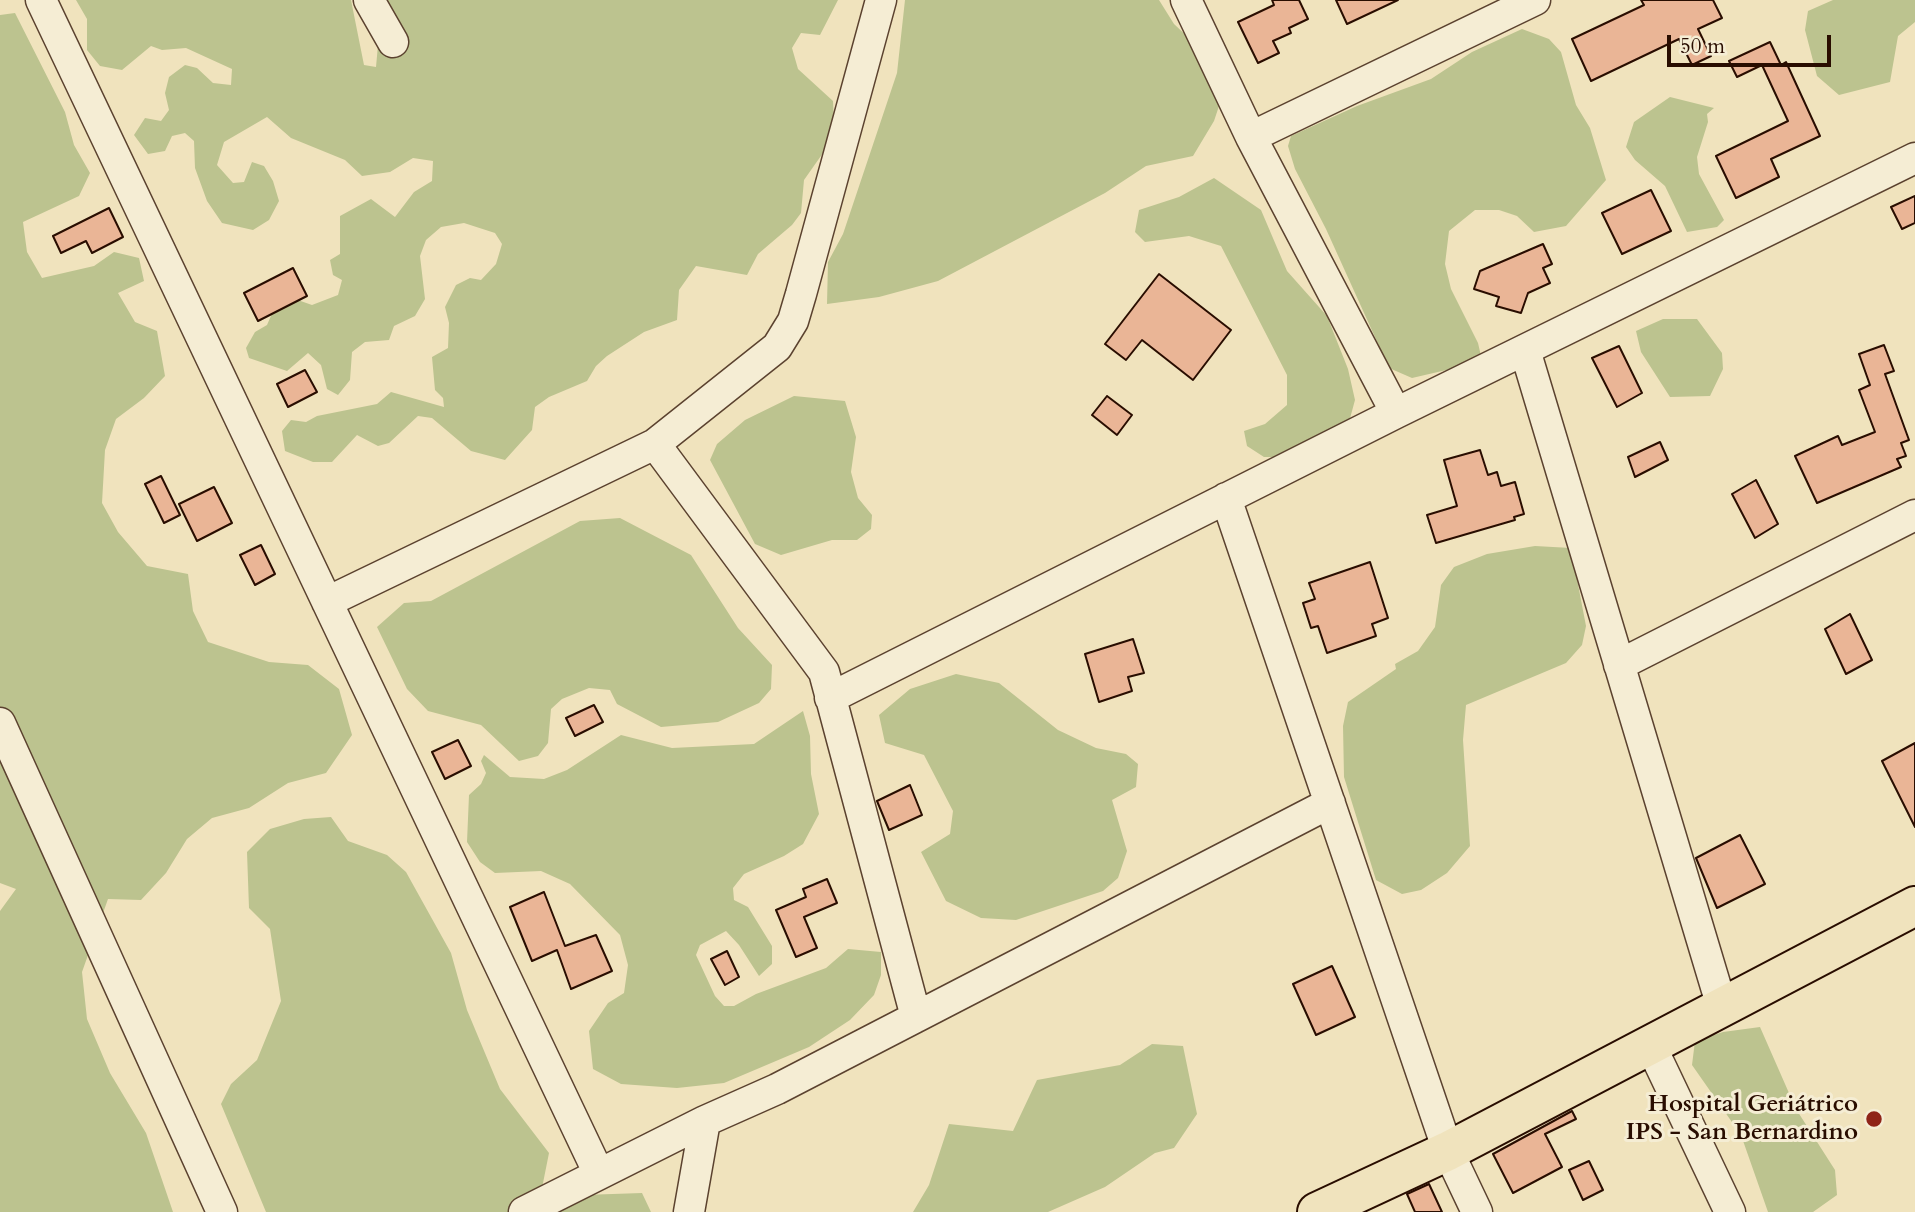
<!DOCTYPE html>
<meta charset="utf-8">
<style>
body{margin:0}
#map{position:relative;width:1915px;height:1212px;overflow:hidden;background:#f0e3bd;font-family:Cardo,serif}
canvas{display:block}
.scale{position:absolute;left:1667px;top:35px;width:164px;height:32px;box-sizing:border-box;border:4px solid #290d00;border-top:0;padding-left:9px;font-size:21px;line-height:24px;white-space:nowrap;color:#290d00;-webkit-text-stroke:5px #f5edd4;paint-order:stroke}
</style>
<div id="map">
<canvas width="1915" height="1212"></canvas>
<div class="scale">50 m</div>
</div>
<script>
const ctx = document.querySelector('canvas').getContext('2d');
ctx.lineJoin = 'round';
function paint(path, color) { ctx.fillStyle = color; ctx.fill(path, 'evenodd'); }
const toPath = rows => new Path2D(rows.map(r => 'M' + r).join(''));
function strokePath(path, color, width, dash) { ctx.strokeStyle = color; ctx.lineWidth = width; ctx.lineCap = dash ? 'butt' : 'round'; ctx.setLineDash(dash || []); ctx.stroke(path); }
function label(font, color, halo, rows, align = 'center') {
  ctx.font = font + ' Cardo,serif'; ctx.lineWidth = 6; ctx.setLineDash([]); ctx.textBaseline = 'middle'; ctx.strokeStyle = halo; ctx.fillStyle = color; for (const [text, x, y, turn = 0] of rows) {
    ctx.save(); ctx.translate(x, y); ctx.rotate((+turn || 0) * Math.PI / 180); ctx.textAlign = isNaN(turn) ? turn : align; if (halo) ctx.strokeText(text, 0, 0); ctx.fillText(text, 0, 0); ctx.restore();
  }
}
paint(toPath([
 [76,0,351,0,364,65,376,67,378,45,372,0,838,0,820,35,801,33,792,48,798,69,833,101,834,123,823,153,804,180,801,213,792,225,758,254,747,275,696,266,679,290,677,320,644,332,607,356,596,366,587,381,549,397,535,407,532,430,505,460,471,451,432,418,418,416,389,443,378,446,357,435,332,462,313,462,285,451,282,431,291,420,306,422,317,416,377,404,391,392,444,407,443,398,435,390,432,357,448,348,449,323,445,307,456,285,470,278,481,280,496,264,502,244,495,233,464,223,441,227,426,240,420,256,425,299,415,316,394,326,389,340,365,342,352,352,350,380,338,395,327,389,321,365,308,353,287,371,249,358,246,348,255,332,267,325,277,302,292,298,312,305,338,295,342,280,333,275,330,260,340,254,340,216,371,199,395,217,414,192,432,181,433,161,413,158,390,172,362,176,345,160,291,138,267,117,224,142,217,165,233,183,244,182,252,162,264,166,273,181,279,201,269,220,253,230,222,223,207,201,195,168,194,141,185,133,172,136,165,151,148,154,134,135,145,118,161,121,169,110,165,93,169,77,185,65,197,68,213,83,231,85,232,69,186,48,162,50,151,46,122,70,100,66,87,50,87,19],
 [905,0,1159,0,1174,24,1191,40,1223,94,1214,121,1193,156,1146,166,1105,193,938,281,879,297,827,304,828,262,843,234,897,73],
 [1833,0,1915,0,1915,22,1898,36,1890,82,1839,95,1817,76,1805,30,1808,11],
 [15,13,65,112,74,145,90,173,79,196,23,222,27,252,42,278,94,266,114,252,139,258,144,281,118,293,135,322,157,331,165,376,144,398,116,419,105,450,102,503,118,532,147,566,188,574,193,611,208,642,269,662,308,665,339,689,352,735,326,773,288,783,249,808,212,818,187,839,166,873,141,900,108,899,82,972,87,1019,110,1073,146,1133,173,1212,0,1212,0,911,16,889,0,883,0,15],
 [1522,29,1549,39,1561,52,1576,105,1590,128,1606,180,1566,226,1534,232,1517,216,1499,210,1475,210,1449,231,1445,264,1451,289,1478,343,1481,356,1468,365,1412,378,1389,368,1326,229,1295,169,1288,146,1291,136,1357,106,1431,79,1472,52],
 [1670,97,1714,108,1707,114,1708,122,1697,157,1699,174,1724,220,1717,227,1687,232,1665,186,1635,160,1626,147,1634,122],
 [1214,178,1261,210,1287,271,1327,316,1348,369,1355,400,1349,422,1273,457,1264,457,1247,446,1244,431,1265,424,1287,405,1287,375,1221,246,1189,236,1145,242,1135,232,1139,210,1179,197],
 [1663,319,1697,319,1722,353,1723,369,1710,396,1670,397,1641,352,1636,331],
 [794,396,845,401,856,437,851,472,858,498,872,515,871,529,857,540,832,540,781,555,755,544,710,460,717,444,745,420],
 [620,518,691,555,738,628,772,665,771,689,759,703,718,722,661,727,617,704,610,690,589,688,562,699,551,709,548,743,538,756,519,761,481,725,428,711,407,689,377,627,404,603,431,601,580,521],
 [1535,546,1571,548,1586,626,1582,645,1566,663,1466,705,1463,740,1470,846,1447,873,1421,890,1402,894,1376,880,1344,777,1343,726,1348,702,1396,669,1395,664,1418,651,1435,627,1441,585,1454,567,1487,554],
 [956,674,999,683,1058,730,1096,748,1126,754,1138,764,1136,787,1112,800,1127,851,1118,878,1103,891,1016,920,981,918,946,901,921,852,950,834,953,811,924,755,885,743,879,715,910,689],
 [803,711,810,736,811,774,819,814,803,844,784,856,744,874,733,888,734,900,748,907,772,946,772,964,759,976,739,945,726,931,700,945,696,955,715,996,724,1006,734,1006,756,994,826,968,848,949,881,952,881,975,874,995,850,1020,809,1047,724,1083,677,1088,621,1084,593,1069,589,1031,608,1003,624,993,628,965,620,935,570,884,541,871,495,873,480,862,467,842,469,795,481,784,486,773,481,761,484,755,510,777,544,779,567,770,621,735,672,748,754,744],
 [331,817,348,841,387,855,406,872,451,953,467,1010,500,1089,549,1153,542,1188,554,1196,642,1193,651,1212,266,1212,221,1104,231,1084,257,1060,281,1001,270,929,249,908,247,852,270,829,304,819],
 [1760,1027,1796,1109,1835,1170,1837,1195,1813,1212,1768,1212,1741,1135,1692,1065,1695,1041,1723,1032],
 [1152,1044,1183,1046,1197,1114,1174,1148,1155,1153,1105,1187,1048,1212,913,1212,929,1185,949,1124,1013,1131,1037,1080,1120,1065]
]), '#bcc38f');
const building = toPath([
 [1272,0,1299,0,1308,19,1289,28,1291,33,1273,41,1279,53,1258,63,1238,22,1274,5,1272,0],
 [1336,0,1398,0,1347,24,1336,0],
 [1641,0,1713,0,1722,18,1698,29,1711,56,1692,65,1679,39,1591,81,1572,39,1644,5,1641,0],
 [1770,42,1781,65,1786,62,1820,136,1771,159,1779,177,1736,198,1716,156,1788,121,1762,65,1737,77,1729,61,1770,42],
 [1651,190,1671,231,1622,254,1602,213,1651,190],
 [1915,196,1915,223,1902,229,1891,207,1915,196],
 [109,208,123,237,92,253,86,241,61,253,53,236,109,208],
 [1543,244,1552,264,1543,268,1550,283,1528,293,1521,313,1496,306,1499,297,1474,289,1480,271,1543,244],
 [293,268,307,296,258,321,244,293,293,268],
 [1159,274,1231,330,1193,380,1142,340,1126,360,1105,344,1159,274],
 [1884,345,1894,371,1885,374,1909,440,1901,443,1906,456,1897,459,1901,467,1817,503,1795,456,1838,436,1842,445,1875,432,1859,390,1870,385,1859,354,1884,345],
 [1619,346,1642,393,1617,407,1592,358,1619,346],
 [305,370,317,392,288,407,277,384,305,370],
 [1107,396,1132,415,1117,435,1092,415,1107,396],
 [1660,442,1668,460,1635,477,1628,457,1660,442],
 [1480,450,1488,475,1497,472,1501,486,1515,482,1524,514,1514,517,1515,520,1436,543,1427,515,1457,506,1444,460,1480,450],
 [161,476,180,515,164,523,145,484,161,476],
 [1756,480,1778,524,1755,538,1732,494,1756,480],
 [214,487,232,523,197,541,179,504,214,487],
 [261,545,275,574,255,585,240,555,261,545],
 [1370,562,1388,618,1372,624,1376,636,1327,653,1318,626,1311,628,1303,603,1315,599,1309,583,1370,562],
 [1850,614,1872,660,1846,674,1825,629,1850,614],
 [1133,639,1144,673,1128,677,1132,691,1099,702,1085,654,1133,639],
 [594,705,603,722,575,736,566,718,594,705],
 [458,740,471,766,445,779,432,752,458,740],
 [1915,743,1915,827,1882,761,1915,743],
 [910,785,922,815,889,830,877,801,910,785],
 [1740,835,1765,884,1717,908,1696,858,1740,835],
 [827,879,837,903,804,917,817,948,796,957,776,910,806,897,803,889,827,879],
 [544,892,565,946,596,935,612,971,571,989,557,950,532,961,510,907,544,892],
 [727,951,739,977,725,985,711,959,727,951],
 [1332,966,1355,1017,1316,1035,1293,984,1332,966],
 [1572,1111,1576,1119,1545,1134,1562,1167,1513,1193,1493,1154,1572,1111],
 [1589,1161,1603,1190,1583,1200,1569,1170,1589,1161],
 [1429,1184,1442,1212,1415,1212,1407,1194,1429,1184]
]);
paint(building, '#eab596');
strokePath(building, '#290d00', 2);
const minor = toPath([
 [41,0,599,1174],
 [369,0,393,42],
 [1186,0,1251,137,1396,413],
 [1251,137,1535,0],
 [1525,350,1722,1007],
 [655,444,824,672,916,1017],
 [1226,498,1448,1151,1477,1212],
 [327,602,655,444,777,347,793,321,801,294,881,0],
 [1619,665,1915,515],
 [830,698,1396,413,1915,158],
 [0,723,222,1212],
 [1651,1046,1730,1212],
 [524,1212,705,1121,777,1089,1330,803],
 [689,1212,705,1121]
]);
const major = toPath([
 [1317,1212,1448,1151,1915,906]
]);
strokePath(minor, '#5b422f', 33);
strokePath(major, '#290d00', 42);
strokePath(minor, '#f5edd4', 30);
strokePath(major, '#f0e3bd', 38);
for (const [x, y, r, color] of [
 [1874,1119,9,"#8f2418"]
]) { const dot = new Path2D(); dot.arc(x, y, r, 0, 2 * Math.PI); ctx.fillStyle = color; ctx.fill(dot); strokePath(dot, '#f5edd4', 2.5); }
label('bold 24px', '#290d00', '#f5edd4', [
 ["Hospital Geriátrico",1858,1105],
 ["IPS - San Bernardino",1858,1133]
], 'right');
</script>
